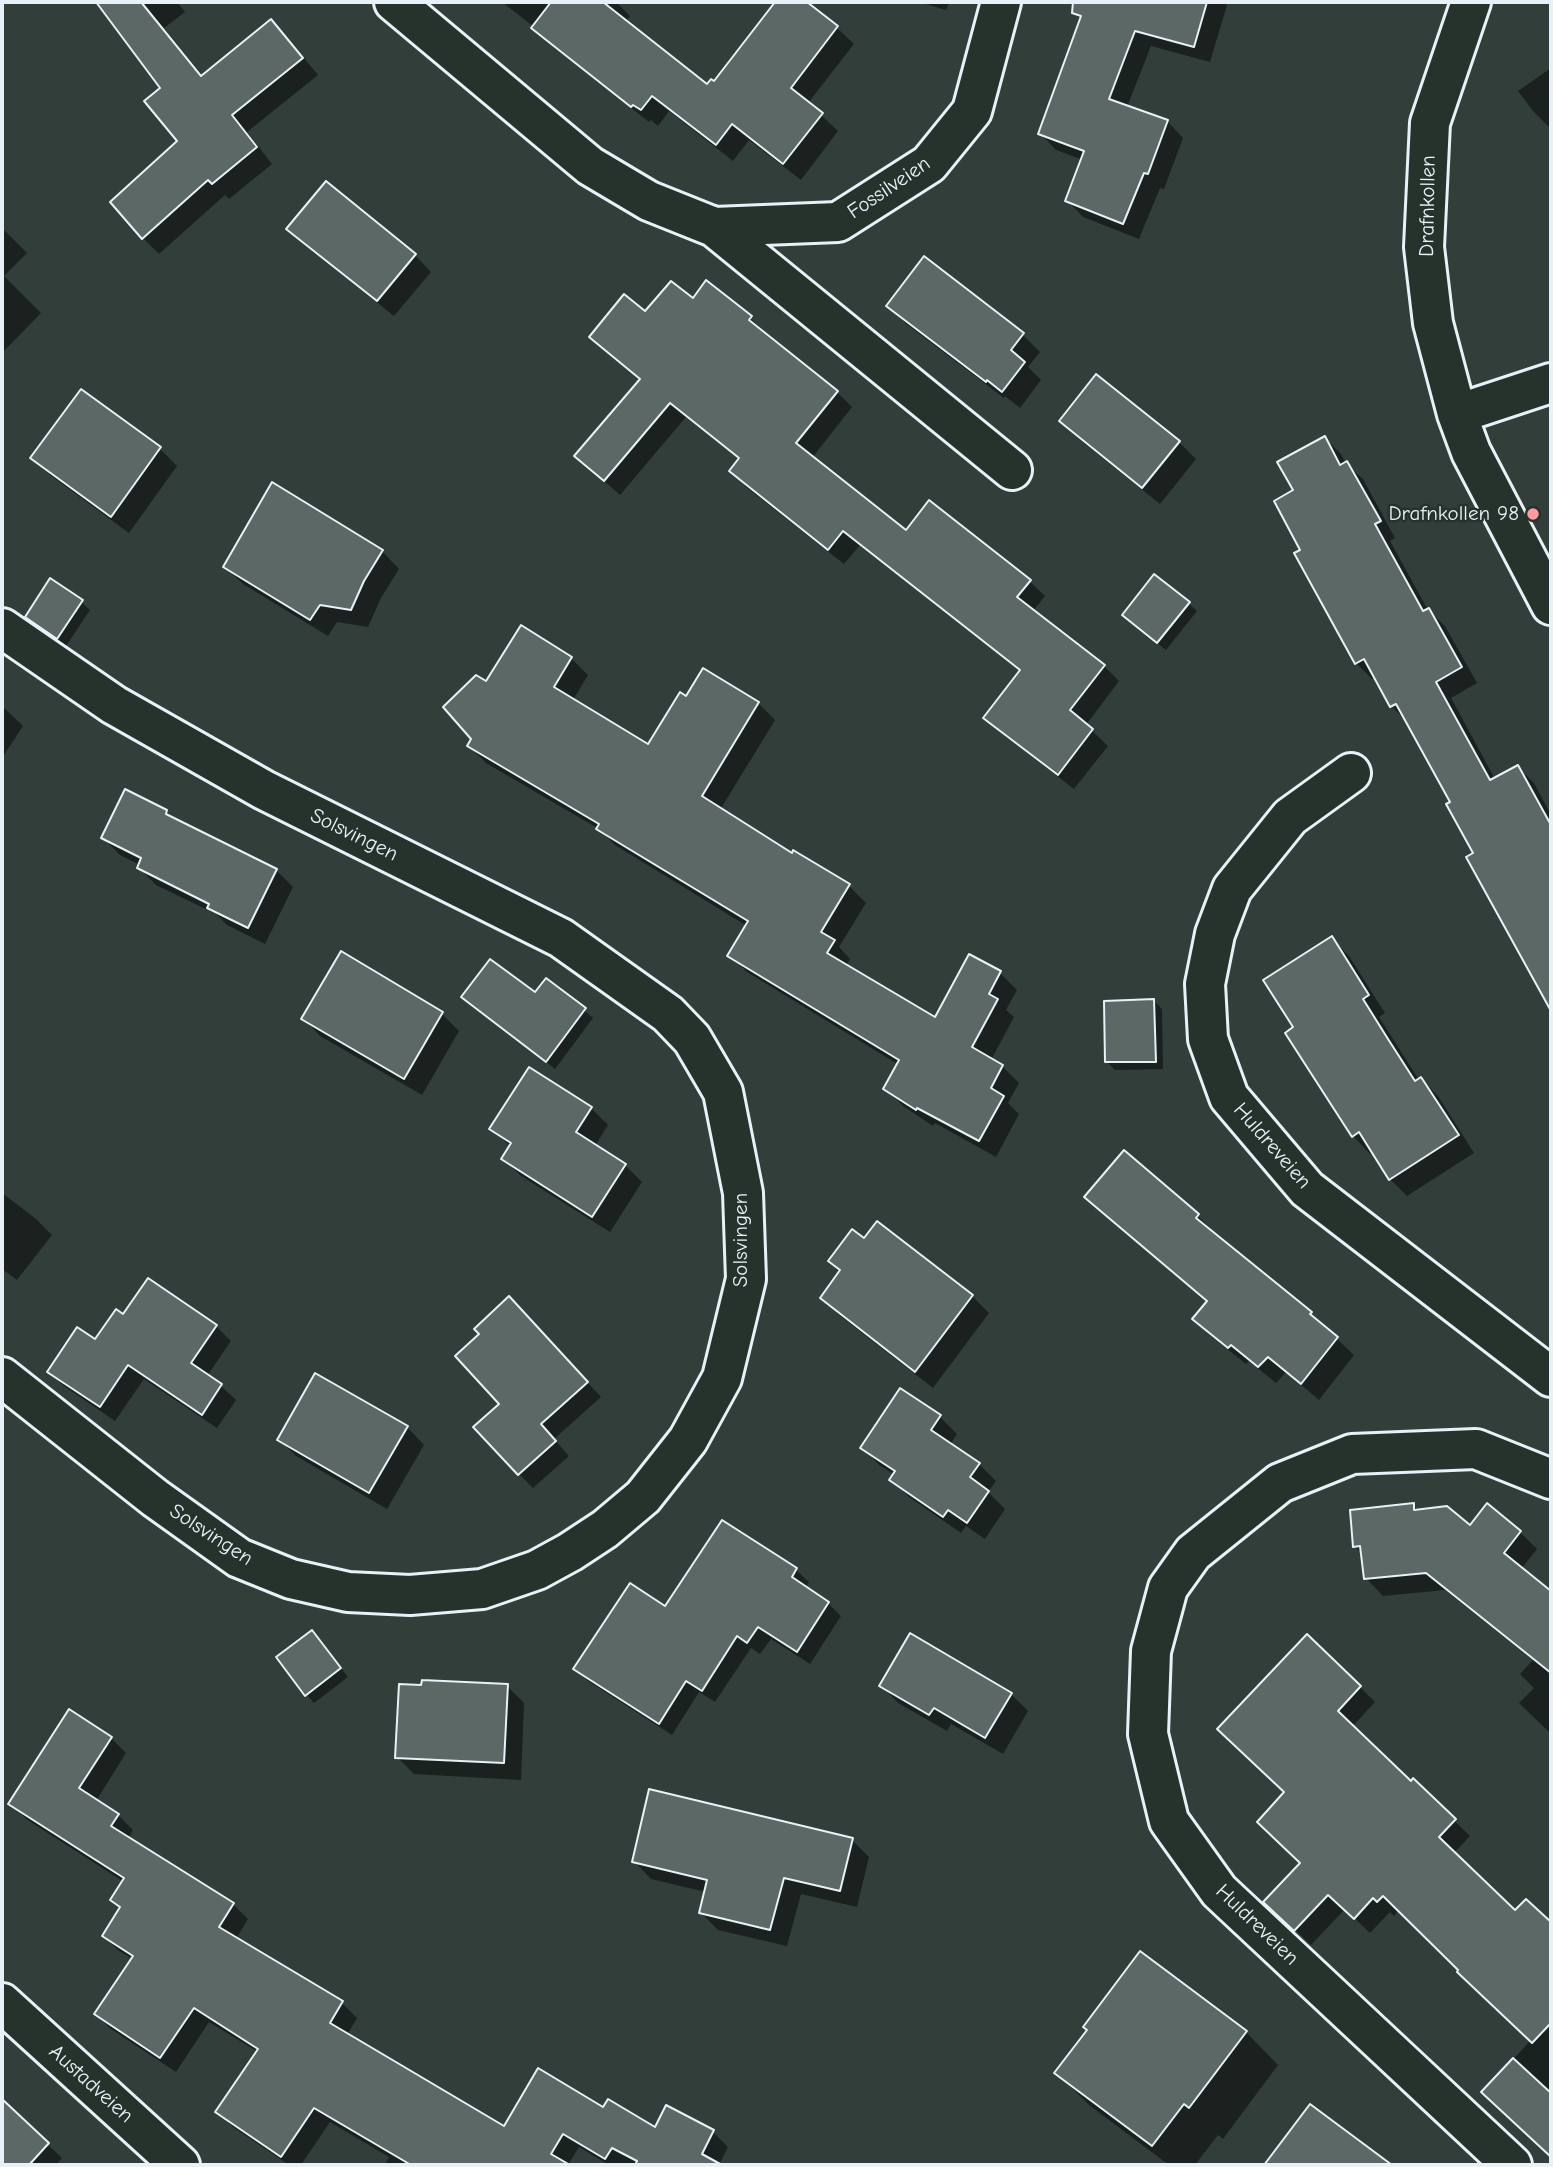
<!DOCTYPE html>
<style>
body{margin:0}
#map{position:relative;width:1553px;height:2167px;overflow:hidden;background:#323e39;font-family:"Comic Neue",sans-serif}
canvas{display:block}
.frame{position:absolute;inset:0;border:4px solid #e8f1f8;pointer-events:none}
</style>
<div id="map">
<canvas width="1553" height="2167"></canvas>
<div class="frame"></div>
</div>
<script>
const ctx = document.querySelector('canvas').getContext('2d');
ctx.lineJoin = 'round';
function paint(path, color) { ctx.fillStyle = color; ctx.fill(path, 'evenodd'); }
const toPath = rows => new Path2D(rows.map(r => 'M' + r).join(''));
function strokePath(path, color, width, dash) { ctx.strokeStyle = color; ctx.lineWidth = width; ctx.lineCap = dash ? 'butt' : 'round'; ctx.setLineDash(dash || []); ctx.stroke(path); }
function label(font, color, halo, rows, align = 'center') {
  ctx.font = font + ' "Comic Neue",sans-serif'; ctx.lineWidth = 5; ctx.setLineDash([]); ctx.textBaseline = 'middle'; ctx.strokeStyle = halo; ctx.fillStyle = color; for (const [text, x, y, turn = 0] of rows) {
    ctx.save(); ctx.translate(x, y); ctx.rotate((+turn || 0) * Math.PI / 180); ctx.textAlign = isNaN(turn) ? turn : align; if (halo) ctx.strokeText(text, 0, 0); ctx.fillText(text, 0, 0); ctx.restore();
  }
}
paint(toPath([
 [98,2,177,2,185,12,164,28,203,76,271,21,287,37,318,75,247,132,272,164,229,199,225,195,159,254,143,238,179,142,163,88],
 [502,2,616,2,630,16,626,22,708,86,714,84,778,2,804,2,837,28,854,44,808,103,838,131,801,180,749,140,733,161,669,111,658,126,651,120,649,122,550,44,534,27],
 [919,2,949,2,946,10],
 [1079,2,1224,2,1227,5,1210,62,1151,46,1127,107,1167,121,1183,138,1164,189,1160,188,1139,239,1083,217,1067,200,1083,160,1056,150,1040,133,1082,19,1076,14],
 [1551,68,1551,129,1533,111,1518,91],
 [2,228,27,253,4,276,41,313,2,353],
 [289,229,415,255,431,272,394,316,305,245],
 [693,300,750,318,766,333,765,335,837,392,852,407,812,458,906,533,1029,581,1045,596,1033,611,1104,666,1119,681,1086,725,1108,746,1074,789,1001,733,986,718,1021,672,860,545,844,564,746,487,731,471,740,460,686,417,620,495,576,456,641,380,606,352,591,337,646,314],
 [888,305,1022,334,1040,352,1028,367,1041,380,1020,408,1005,396,1004,398,905,323],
 [81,392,160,449,177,466,129,533,50,475,33,458],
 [1061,421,1179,442,1196,459,1160,504,1078,438],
 [1325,438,1341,454,1346,464,1363,479,1395,538,1390,541,1428,610,1445,626,1477,683,1451,698,1495,779,1518,767,1534,783,1551,815,1551,989,1475,854,1452,803,1407,722,1391,706,1375,677,1372,679,1356,663,1302,551,1295,491],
 [382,551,399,569,381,598,368,627,337,622,328,636,243,584,225,567],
 [81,602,90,610,66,646,35,625,27,617],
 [1188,603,1197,611,1166,650,1132,623],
 [571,658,588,675,573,700,649,746,686,698,758,703,775,720,720,810,792,856,849,886,866,903,839,947,850,959,846,966,936,1019,970,957,1000,973,1017,990,1006,1010,1014,1017,991,1060,1002,1066,1019,1083,1008,1103,1019,1114,996,1157,935,1123,933,1126,903,1106,886,1089,899,1065,747,972,730,955,747,926,615,845,599,829,486,763,469,746,487,684],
 [2,706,23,726,2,758],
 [166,811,177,822,276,870,293,887,265,944,227,925,216,914,156,885,139,868,140,865,120,855,103,838],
 [1331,938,1349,956,1385,1013,1379,1017,1419,1080,1421,1079,1438,1096,1474,1153,1407,1196,1390,1179,1373,1152,1370,1154,1353,1136,1288,1033,1296,1028],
 [535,994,584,1010,593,1018,555,1069,463,997],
 [1154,1001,1162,1009,1163,1069,1115,1070,1107,1062],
 [442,1014,459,1031,422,1095,320,1036,303,1018],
 [591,1108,608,1125,595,1146,625,1165,642,1182,610,1232,521,1176,503,1159,511,1147,492,1129],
 [2,1193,35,1218,52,1235,17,1280,2,1269],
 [1087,1197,1198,1216,1215,1233,1213,1235,1310,1313,1354,1355,1319,1400,1286,1372,1276,1383,1249,1361,1246,1364,1211,1336,1194,1319,1208,1302,1104,1214],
 [877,1224,972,1296,989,1313,933,1388,839,1315,822,1298,841,1271,830,1260,864,1241],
 [148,1280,216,1326,231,1341,207,1376,221,1386,236,1400,217,1428,144,1379,115,1421,64,1386,49,1372,96,1342,124,1316],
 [523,1313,601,1397,554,1439,569,1456,533,1488,519,1474,501,1404],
 [901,1390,940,1417,957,1434,950,1445,979,1464,996,1481,988,1492,1005,1509,985,1539,966,1526,961,1533,909,1497,892,1480,895,1475,879,1465,862,1447],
 [407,1427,424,1445,387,1509,296,1456,279,1439],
 [1413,1505,1419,1511,1470,1527,1520,1532,1537,1549,1521,1569,1551,1593,1551,1734,1519,1703,1534,1688,1520,1674,1533,1660,1445,1590,1383,1596,1366,1578,1363,1554,1355,1547],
 [722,1522,796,1570,809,1582,805,1588,828,1603,841,1616,810,1664,771,1639,760,1654,751,1648,715,1702,699,1692,672,1735,588,1681,576,1669,666,1609],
 [312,1632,348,1677,314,1703,306,1694],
 [881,1685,1011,1694,1028,1711,1003,1754,951,1724,947,1731,898,1703],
 [507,1686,524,1703,521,1780,414,1774,397,1757],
 [1360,1687,1375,1702,1352,1727,1411,1783,1414,1781,1470,1836,1454,1853,1515,1913,1526,1901,1551,1925,1551,2156,1483,2092,1531,2040,1399,1910,1394,1916,1390,1912,1370,1933,1345,1909,1311,1945,1266,1902,1302,1863,1286,1793,1235,1744],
 [111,1738,126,1753,96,1801,118,1815,133,1830,128,1839,233,1904,248,1919,236,1939,342,2003,357,2018,347,2035,504,2128,604,2109,656,2129,666,2108,713,2132,728,2147,719,2165,609,2165,579,2147,568,2165,385,2165,389,2157,330,2122,301,2165,289,2165,233,2127,217,2112,258,2052,209,2022,176,2072,111,2029,96,2014,133,1959,119,1951,104,1936,121,1908,113,1900,124,1882,26,1819,11,1803],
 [852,1840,869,1857,857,1907,801,1894,787,1946,718,1930,701,1913,706,1892,651,1879,634,1861],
 [1246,2032,1278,2065,1223,2139,1218,2135,1195,2165,1169,2165,1089,2105,1057,2073],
 [1310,2106,1389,2165,1267,2165],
 [9,2108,62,2158,56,2165,2,2165,2,2116]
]), '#0007');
const building = toPath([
 [96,2,141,2,201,76,271,19,303,58,232,115,257,147,212,184,208,180,142,239,110,202,177,141,144,101,160,88,96,2],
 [551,2,603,2,707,84,711,79,714,81,775,2,807,2,838,26,791,88,823,113,783,164,732,124,716,145,652,96,641,110,633,105,631,107,531,28,551,2],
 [1073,2,1207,2,1194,47,1135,31,1109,99,1168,120,1148,174,1144,173,1123,224,1065,201,1084,151,1038,134,1081,16,1072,13,1073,2],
 [326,181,416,254,377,301,286,229,326,181],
 [924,256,1024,333,1011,350,1025,362,1002,392,987,380,986,382,886,306,924,256],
 [706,280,752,316,749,320,838,391,796,443,906,530,929,500,1031,580,1017,597,1105,665,1070,710,1093,729,1058,775,983,718,1020,670,843,531,828,550,729,471,739,458,670,403,604,481,574,456,640,379,589,337,624,294,645,311,671,281,693,298,706,280],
 [1096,374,1180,441,1142,488,1059,421,1096,374],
 [81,389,161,447,111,517,30,458,81,389],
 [1325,436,1340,465,1347,461,1381,521,1375,524,1423,611,1429,608,1462,667,1436,682,1490,780,1518,765,1551,825,1551,1011,1466,857,1473,853,1446,804,1450,802,1396,704,1390,707,1364,659,1355,664,1294,553,1300,550,1274,501,1293,490,1277,462,1325,436],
 [272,482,383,550,364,581,351,610,320,605,310,620,223,567,272,482],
 [1154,574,1190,602,1157,643,1122,615,1154,574],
 [50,578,83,600,57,639,25,617,50,578],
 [521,625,572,657,554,687,648,744,680,692,686,696,703,668,759,702,702,796,792,853,793,850,850,884,821,932,835,940,827,953,935,1017,969,954,1001,971,989,994,998,999,972,1047,1003,1065,991,1088,1004,1096,979,1141,917,1108,916,1110,883,1089,899,1060,727,956,748,921,596,829,599,824,467,746,471,739,443,707,476,675,486,681,521,625],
 [125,789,167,810,166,814,277,869,248,928,207,908,209,904,137,868,141,858,101,838,125,789],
 [1332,936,1369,995,1363,999,1388,1039,1415,1081,1421,1077,1459,1135,1389,1180,1359,1132,1352,1137,1285,1033,1293,1027,1263,980,1332,936],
 [341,951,443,1012,404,1079,301,1019,341,951],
 [490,959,535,992,546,978,586,1008,546,1062,461,997,490,959],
 [1154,999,1156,1062,1105,1062,1104,1001,1154,999],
 [529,1067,592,1107,576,1132,626,1164,592,1217,501,1159,511,1143,489,1129,529,1067],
 [1124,1150,1199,1214,1196,1218,1312,1312,1310,1314,1338,1337,1301,1384,1268,1357,1258,1367,1231,1345,1228,1348,1192,1319,1207,1301,1084,1197,1124,1150],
 [877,1221,973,1295,915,1372,820,1298,840,1270,828,1261,852,1229,864,1238,877,1221],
 [148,1278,217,1325,191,1363,222,1384,202,1415,128,1365,100,1407,47,1372,77,1327,95,1339,116,1309,123,1314,148,1278],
 [509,1296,588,1382,541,1424,556,1441,518,1475,473,1427,499,1404,455,1356,479,1334,474,1329,509,1296],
 [315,1373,408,1426,369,1493,277,1440,315,1373],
 [900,1388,941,1415,931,1430,980,1463,970,1477,989,1491,967,1523,948,1510,943,1517,889,1480,895,1471,860,1448,900,1388],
 [1414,1503,1414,1510,1447,1506,1470,1525,1487,1503,1521,1531,1504,1553,1551,1591,1551,1673,1426,1573,1364,1579,1360,1546,1353,1547,1350,1510,1414,1503],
 [722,1520,797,1568,792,1577,829,1602,797,1652,758,1627,747,1643,737,1636,702,1691,686,1681,659,1724,573,1669,630,1583,665,1606,722,1520],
 [312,1630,341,1668,305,1696,276,1657,312,1630],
 [910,1633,1012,1693,985,1738,934,1708,929,1715,879,1686,910,1633],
 [1307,1634,1361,1686,1338,1711,1411,1781,1413,1778,1456,1819,1439,1837,1515,1910,1526,1899,1551,1922,1551,2023,1532,2043,1457,1972,1458,1970,1383,1896,1377,1902,1373,1898,1354,1919,1328,1895,1294,1931,1263,1902,1300,1863,1257,1822,1284,1792,1217,1729,1307,1634],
 [422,1680,508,1684,504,1763,395,1758,399,1684,421,1685,422,1680],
 [69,1709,112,1737,79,1788,119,1814,111,1826,234,1903,219,1927,343,2001,330,2023,504,2126,538,2068,603,2107,608,2099,655,2127,666,2105,714,2130,702,2154,722,2165,635,2165,637,2161,612,2148,605,2159,563,2134,551,2154,570,2165,411,2165,314,2108,281,2157,215,2112,258,2049,194,2008,160,2058,94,2014,133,1956,102,1936,120,1907,110,1900,124,1878,8,1804,69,1709],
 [649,1789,853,1838,840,1891,784,1878,770,1930,699,1913,707,1880,632,1862,649,1789],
 [1140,1951,1247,2031,1189,2108,1184,2104,1152,2146,1054,2073,1087,2030,1083,2027,1140,1951],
 [1513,2058,1551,2093,1551,2157,1481,2092,1513,2058],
 [2,2099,49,2143,29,2165,2,2165,2,2099],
 [1310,2104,1392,2165,1264,2165,1310,2104]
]);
paint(building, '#5c6865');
strokePath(building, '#e8f1f8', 2);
const street = toPath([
 [394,2,590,166,649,201,714,227,838,222,929,164,972,111,1001,2],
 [1471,2,1430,123,1424,247,1433,323,1457,414,1471,452,1551,605],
 [714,227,1012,470],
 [1457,414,1551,383],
 [2,628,114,705,264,790,561,938,668,1014,692,1039,723,1092,743,1193,746,1279,722,1378,688,1440,643,1497,605,1529,570,1552,537,1570,482,1589,410,1595,348,1592,291,1579,239,1558,155,1498,2,1377],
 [1351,773,1290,817,1232,889,1215,934,1205,984,1208,1039,1229,1097,1307,1189,1551,1377],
 [1512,2165,1219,1891,1169,1821,1148,1734,1151,1651,1168,1588,1193,1553,1280,1483,1352,1454,1476,1449,1551,1479]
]);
const secondary = toPath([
 [2,2003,180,2165]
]);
strokePath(street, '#e8f1f8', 44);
strokePath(secondary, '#e8f1f8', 44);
strokePath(street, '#26332d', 38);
strokePath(secondary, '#26332d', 38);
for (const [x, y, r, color] of [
 [1533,514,7,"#ff9aa2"]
]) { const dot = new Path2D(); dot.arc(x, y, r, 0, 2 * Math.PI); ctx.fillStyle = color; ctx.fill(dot); strokePath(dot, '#26332d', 2.5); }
label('21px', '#e8f1f8', '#26332d', [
 ["Fossilveien",889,188,-34],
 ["Drafnkollen",1428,206,-89],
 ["Solsvingen",354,835,26],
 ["Huldreveien",1272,1146,49],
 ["Solsvingen",741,1240,-90],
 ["Solsvingen",211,1535,33],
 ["Huldreveien",1257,1925,44],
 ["Austadveien",91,2084,42]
]);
label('21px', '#e8f1f8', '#26332d', [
 ["Drafnkollen 98",1519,514]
], 'right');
</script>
